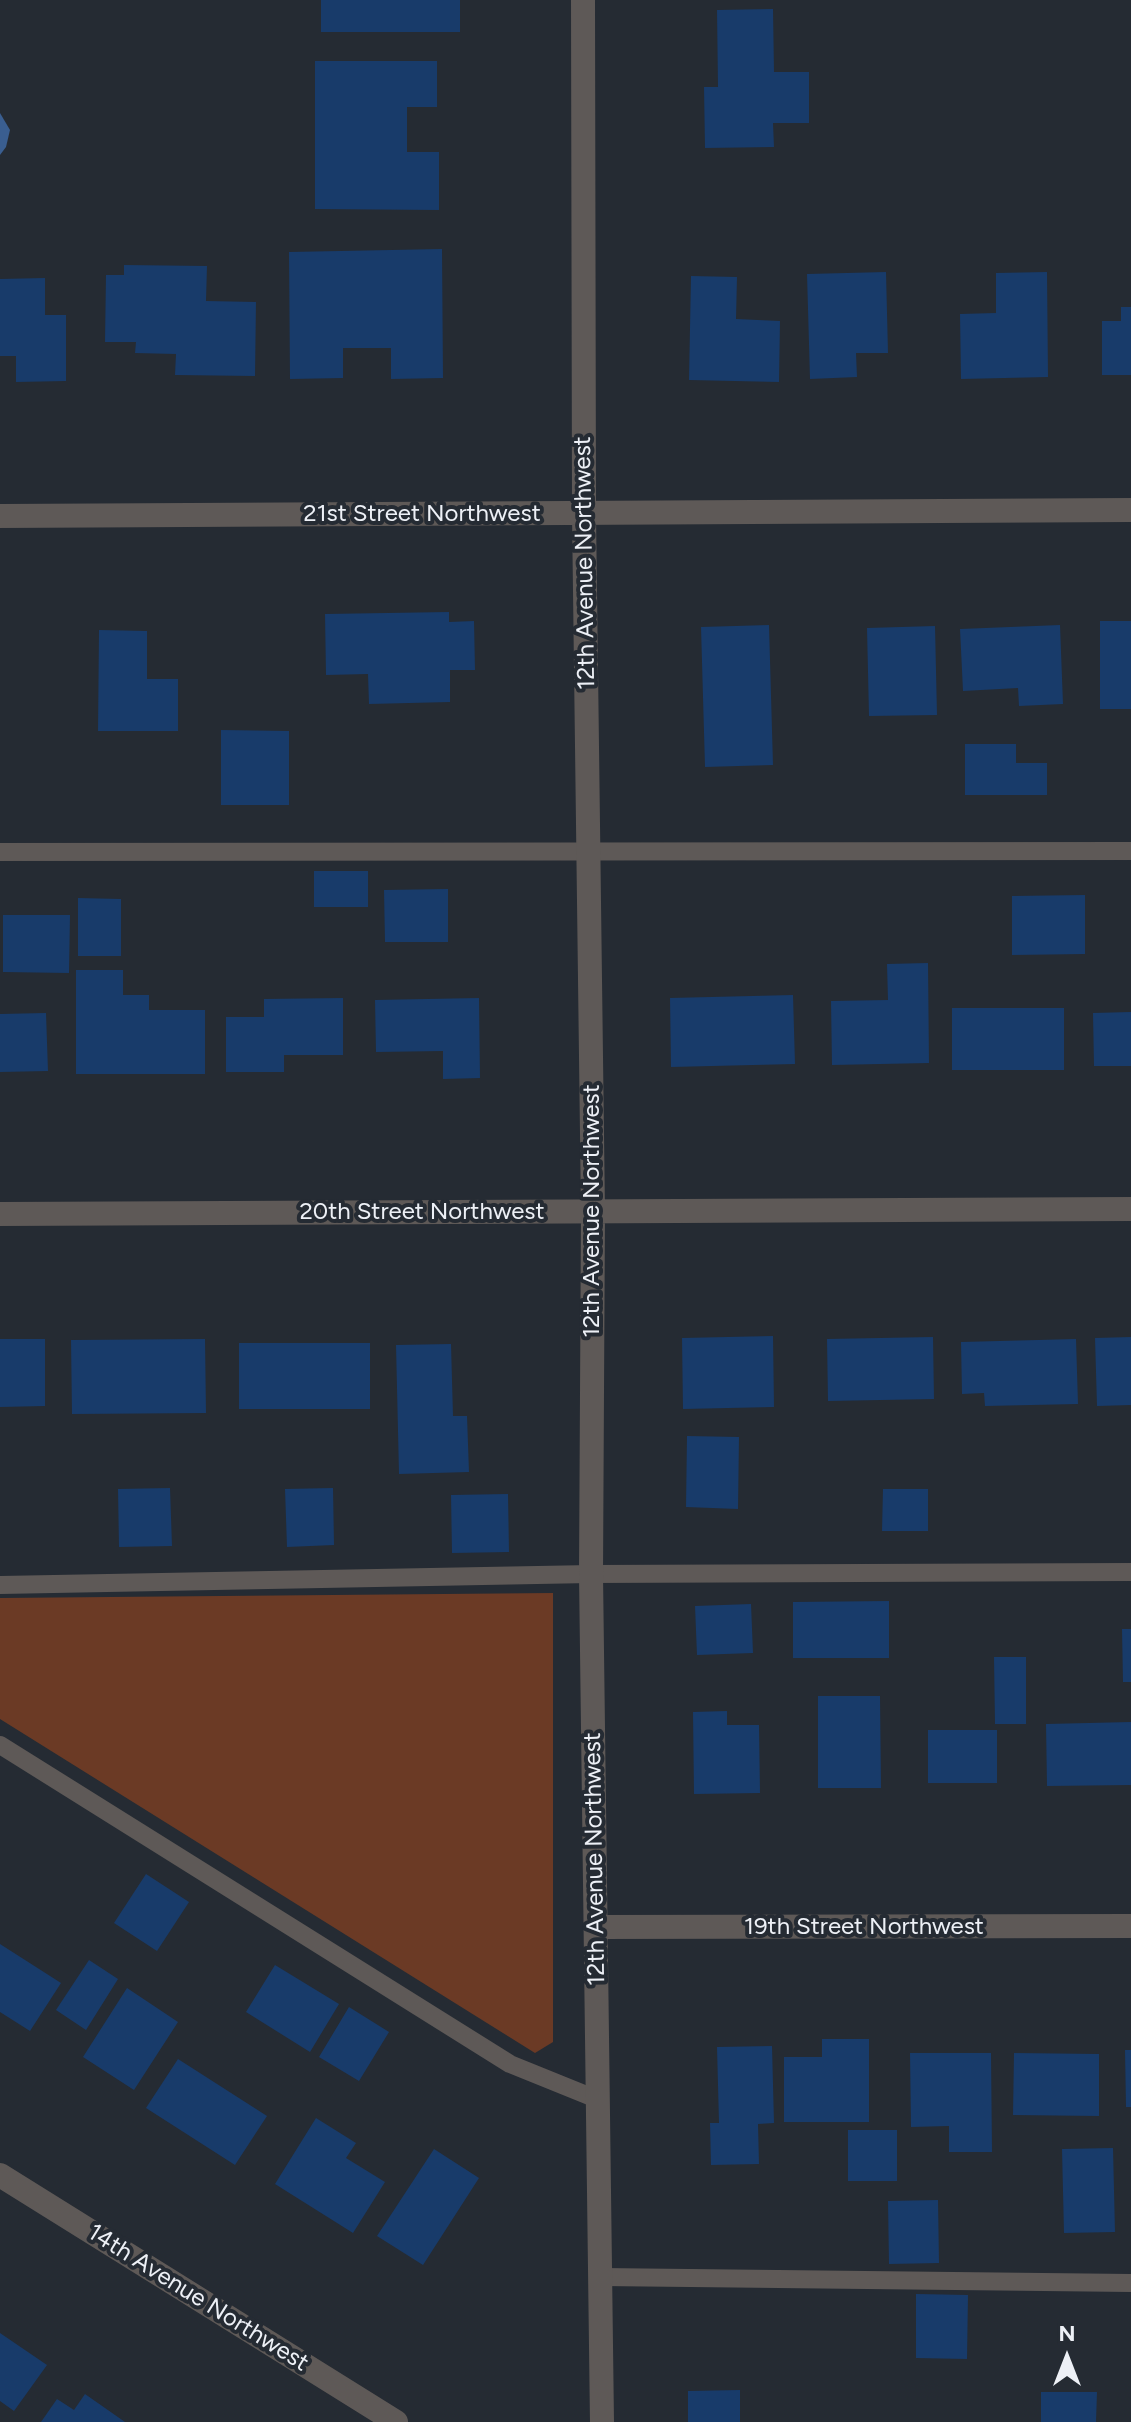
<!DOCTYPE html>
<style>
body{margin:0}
#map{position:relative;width:1131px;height:2422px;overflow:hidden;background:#252b33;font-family:Figtree,sans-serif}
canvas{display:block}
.north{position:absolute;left:1027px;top:2318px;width:80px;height:80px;-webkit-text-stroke:6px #252b33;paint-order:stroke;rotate:0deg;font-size:22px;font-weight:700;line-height:32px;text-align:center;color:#edf0f6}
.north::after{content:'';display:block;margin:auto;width:28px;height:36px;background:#edf0f6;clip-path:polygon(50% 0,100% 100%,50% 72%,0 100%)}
</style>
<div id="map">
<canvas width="1131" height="2422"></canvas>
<div class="north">N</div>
</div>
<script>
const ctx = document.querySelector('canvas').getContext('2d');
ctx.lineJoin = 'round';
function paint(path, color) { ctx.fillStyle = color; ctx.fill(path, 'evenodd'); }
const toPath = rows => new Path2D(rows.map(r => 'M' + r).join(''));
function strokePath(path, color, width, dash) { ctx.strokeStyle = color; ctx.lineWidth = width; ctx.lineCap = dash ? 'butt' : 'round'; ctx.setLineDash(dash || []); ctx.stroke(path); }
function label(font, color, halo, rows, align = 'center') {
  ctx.font = font + ' Figtree,sans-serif'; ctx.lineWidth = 8; ctx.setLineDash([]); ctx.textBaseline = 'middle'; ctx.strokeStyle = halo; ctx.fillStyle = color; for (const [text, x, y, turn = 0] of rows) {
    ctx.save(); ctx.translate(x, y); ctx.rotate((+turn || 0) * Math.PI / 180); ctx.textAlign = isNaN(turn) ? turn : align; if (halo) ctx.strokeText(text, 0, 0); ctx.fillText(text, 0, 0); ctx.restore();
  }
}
paint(toPath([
 [553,1593,553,2042,535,2053,0,1719,0,1598]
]), '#6b3a25');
paint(toPath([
 [0,113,10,130,6,147,0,155]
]), '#3a5e90');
paint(toPath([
 [321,0,460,0,460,32,321,32],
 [773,9,774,72,809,72,809,123,773,123,774,147,705,148,704,87,718,87,717,10],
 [315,61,437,61,437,107,407,107,407,152,439,152,439,210,315,209],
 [442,249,443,378,391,379,391,348,343,348,343,378,290,379,289,252],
 [124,265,207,266,206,301,256,302,255,376,175,375,176,354,135,353,136,342,105,342,106,275,124,275],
 [886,272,888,353,856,353,857,377,810,379,807,274],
 [1047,272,1048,377,961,379,960,314,996,313,996,273],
 [691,276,737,277,736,319,780,321,779,382,689,380],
 [45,278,45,315,66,315,66,381,16,382,16,356,0,356,0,279],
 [1121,307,1131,307,1131,375,1102,375,1102,321,1121,321],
 [449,612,449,622,474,621,475,670,450,670,450,702,369,704,368,674,326,675,325,614],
 [1100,621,1131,621,1131,709,1100,709],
 [769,625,773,765,705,767,701,627],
 [1060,625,1063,704,1019,706,1018,688,963,691,960,629],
 [935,626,937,715,869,716,867,628],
 [99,630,147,631,147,679,178,679,178,731,98,731],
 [221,730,289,731,289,805,221,805],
 [965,744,1016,744,1016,763,1047,763,1047,795,965,795],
 [314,871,368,871,368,907,314,907],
 [448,889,448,942,385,942,384,890],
 [1085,895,1085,954,1012,955,1012,896],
 [78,898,121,899,121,956,78,956],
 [3,915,70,915,69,973,3,972],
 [928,963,929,1063,832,1065,831,1001,888,1000,887,964],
 [76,970,123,970,123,995,149,995,149,1010,205,1010,205,1074,76,1074],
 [793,995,795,1064,671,1067,670,998],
 [343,998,343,1055,284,1055,284,1072,226,1072,226,1017,264,1017,264,999],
 [479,998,480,1078,443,1079,443,1051,376,1052,375,1000],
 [952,1008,1064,1008,1064,1070,952,1070],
 [1131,1012,1131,1066,1094,1066,1093,1013],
 [46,1013,48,1071,0,1072,0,1014],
 [773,1336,774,1407,683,1409,682,1338],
 [933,1337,934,1399,828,1401,827,1339],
 [1131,1337,1131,1405,1097,1406,1095,1338],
 [0,1339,45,1339,45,1406,0,1407],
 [205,1339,206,1413,72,1414,71,1340],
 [1076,1339,1078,1404,985,1406,984,1393,962,1394,961,1342],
 [239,1343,370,1343,370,1409,239,1409],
 [451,1344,453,1416,467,1416,469,1472,399,1474,396,1345],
 [687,1436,739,1437,738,1509,686,1507],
 [170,1488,172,1546,119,1547,118,1489],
 [333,1488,334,1545,287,1547,285,1489],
 [883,1489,928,1489,928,1531,882,1531],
 [508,1494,509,1552,452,1553,451,1495],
 [889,1601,889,1658,793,1658,793,1602],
 [751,1604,753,1653,697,1655,695,1606],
 [1122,1629,1131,1629,1131,1682,1123,1682],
 [994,1657,1026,1657,1026,1724,995,1724],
 [818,1696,880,1696,881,1788,818,1788],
 [727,1711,727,1725,759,1725,760,1793,694,1794,693,1712],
 [1131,1722,1131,1785,1047,1786,1046,1724],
 [928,1730,997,1730,997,1783,928,1783],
 [146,1874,189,1902,157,1951,114,1923],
 [0,1944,61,1983,30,2031,0,2012],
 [89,1960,118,1979,86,2030,56,2010],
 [275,1965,339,2004,310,2052,246,2012],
 [127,1988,178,2022,134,2090,83,2057],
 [349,2007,389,2032,359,2081,319,2057],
 [822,2039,869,2039,869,2122,784,2122,784,2057,822,2057],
 [772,2046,774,2123,758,2124,759,2164,711,2165,710,2123,719,2123,717,2047],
 [1125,2050,1131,2050,1131,2107,1126,2107],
 [910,2053,991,2053,992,2152,949,2152,949,2126,911,2127],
 [1014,2053,1099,2054,1099,2116,1013,2115],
 [178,2059,267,2116,235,2165,146,2108],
 [316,2118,356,2143,346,2158,385,2182,353,2233,275,2184],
 [848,2130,897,2130,897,2181,848,2181],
 [1113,2148,1115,2232,1064,2233,1062,2149],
 [434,2149,479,2178,423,2265,377,2236],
 [938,2200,939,2263,889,2264,888,2201],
 [916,2294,968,2295,967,2359,916,2358],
 [0,2333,47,2365,14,2411,0,2401],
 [740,2390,740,2422,688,2422,688,2391],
 [1041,2392,1097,2392,1096,2422,1041,2422],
 [85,2394,125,2422,41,2422,57,2399,74,2410]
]), '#183b6a');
strokePath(toPath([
 [0,852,1131,851],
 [0,1585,591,1574,1131,1572],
 [0,1745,510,2064,599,2100],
 [601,2277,1131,2283]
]), '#5e5957', 18);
strokePath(toPath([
 [583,0,584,514,593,1211,591,1574,602,2422],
 [0,516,1131,510],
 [0,1214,1131,1209],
 [596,1927,1131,1926],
 [0,2175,396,2422]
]), '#5e5957', 24);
label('24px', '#edf0f6', '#252b33', [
 ["21st Street Northwest",422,514],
 ["12th Avenue Northwest",585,563,-91],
 ["12th Avenue Northwest",592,1211,-90],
 ["20th Street Northwest",422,1212],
 ["12th Avenue Northwest",595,1859,-91],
 ["19th Street Northwest",864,1927],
 ["14th Avenue Northwest",198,2298,32]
]);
</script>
